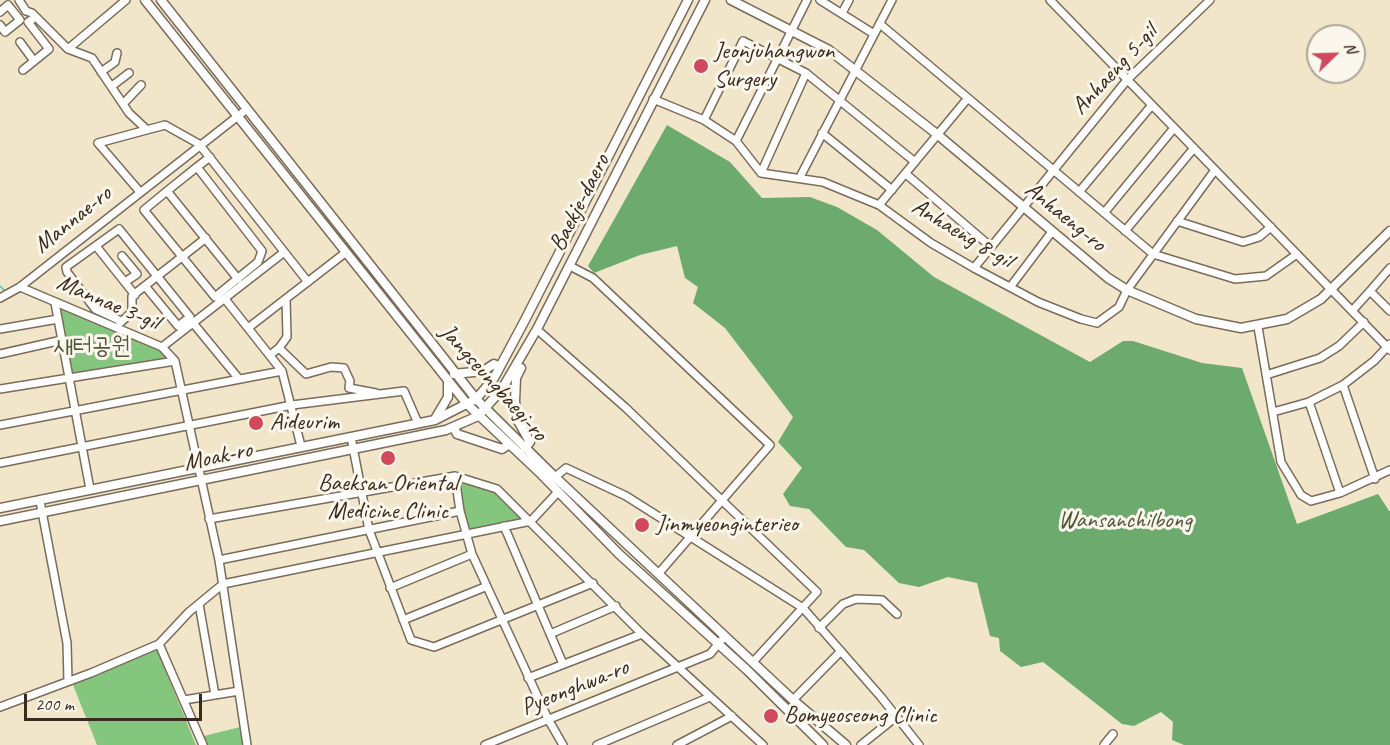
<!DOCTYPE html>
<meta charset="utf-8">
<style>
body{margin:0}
#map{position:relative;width:1390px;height:745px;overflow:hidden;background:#f1e5ca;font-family:Caveat,sans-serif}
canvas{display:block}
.north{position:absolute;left:1306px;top:24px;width:60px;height:60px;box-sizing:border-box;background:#fbf7ec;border:2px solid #aea59a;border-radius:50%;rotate:67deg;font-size:16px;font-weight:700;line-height:24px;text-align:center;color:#3b2a1e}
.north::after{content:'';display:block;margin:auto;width:21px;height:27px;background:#d1495b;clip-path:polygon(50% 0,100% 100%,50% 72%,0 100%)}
.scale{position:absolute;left:24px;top:694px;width:178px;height:27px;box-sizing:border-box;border:3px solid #3b2a1e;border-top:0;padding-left:8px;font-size:18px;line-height:21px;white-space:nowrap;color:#3b2a1e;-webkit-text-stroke:4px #fbf7ec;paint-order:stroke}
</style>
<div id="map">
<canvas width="1390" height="745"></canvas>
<div class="north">N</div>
<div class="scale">200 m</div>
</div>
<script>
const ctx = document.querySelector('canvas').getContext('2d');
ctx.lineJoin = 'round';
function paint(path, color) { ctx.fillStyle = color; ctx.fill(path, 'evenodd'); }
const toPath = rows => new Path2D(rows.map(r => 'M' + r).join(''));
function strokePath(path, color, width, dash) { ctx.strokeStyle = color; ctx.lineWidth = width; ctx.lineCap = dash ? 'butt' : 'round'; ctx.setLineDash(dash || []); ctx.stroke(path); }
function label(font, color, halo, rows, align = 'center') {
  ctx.font = font + ' Caveat,"Poor Story",sans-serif'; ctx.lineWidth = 6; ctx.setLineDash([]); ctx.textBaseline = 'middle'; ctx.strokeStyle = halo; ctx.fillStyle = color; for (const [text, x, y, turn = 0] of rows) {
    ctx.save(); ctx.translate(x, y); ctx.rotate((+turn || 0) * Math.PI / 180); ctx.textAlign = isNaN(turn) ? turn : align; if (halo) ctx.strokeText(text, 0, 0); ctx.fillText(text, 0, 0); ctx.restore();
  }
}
paint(toPath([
 [55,303,162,347,175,361,68,378],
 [455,476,497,489,531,521,466,534],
 [157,650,196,745,97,745,73,685],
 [244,726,247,745,203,745,200,737]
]), '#85c67e');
paint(toPath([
 [667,125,730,162,762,198,810,197,837,207,877,230,934,277,1090,362,1123,341,1133,341,1202,363,1242,368,1297,524,1378,494,1390,512,1390,745,1184,745,1172,740,1173,722,1161,712,1134,726,1122,724,1043,662,1021,667,1000,651,999,638,990,636,977,583,948,577,919,587,899,583,864,550,846,547,809,509,790,506,783,494,802,468,778,442,793,417,725,328,693,303,698,287,685,278,677,246,640,255,594,273,588,266]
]), '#6cab6d');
strokePath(toPath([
 [0,286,5,291]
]), '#52c0c6', 1.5);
const minor = toPath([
 [19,0,26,11,32,13,68,49,92,58,129,113,146,129],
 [820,0,874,34],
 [1050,0,1390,350],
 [0,12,8,5,20,20,5,32,0,25],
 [842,13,849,0],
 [880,24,1153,254,1235,279,1266,276,1297,254],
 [20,42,34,61],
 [68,49,126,0],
 [23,70,49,49,28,22,36,17],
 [101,72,115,62,117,53],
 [112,86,129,73],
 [653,99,704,120,736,141,761,173,823,182,879,205,931,243,974,268,1038,302,1081,319,1097,323,1119,307,1127,290,1215,170],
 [123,104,141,85],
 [704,120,743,41,806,73,915,162],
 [822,133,892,190],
 [736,141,807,0],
 [197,167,262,251,258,262,215,297,144,210,167,191,197,167,210,157],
 [761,173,806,73],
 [906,174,990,246],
 [800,177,892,0],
 [167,191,238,279],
 [140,192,98,143,165,125,199,144,308,282],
 [1079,192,1152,105],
 [879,205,968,98],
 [1104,213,1174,128],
 [1177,221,1243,242,1259,237,1271,227],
 [1125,231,1194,148],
 [96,246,135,295],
 [122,256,137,274,125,282],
 [570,266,593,278,770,445,659,573],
 [974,268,1127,80,1210,0],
 [1390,268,1370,291,1390,311],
 [1011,286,1051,233],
 [20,287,162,347,175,361,219,560,247,745],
 [0,298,20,287,247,109],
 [225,299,282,371,301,446],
 [55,303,90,489],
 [1352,311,1370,291],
 [121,321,95,309,67,272,66,267,119,229,190,317,178,326,145,286],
 [120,323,132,312,132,296,206,238],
 [193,323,239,379],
 [1258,327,1281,462,1301,495,1311,501,1340,493,1390,470],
 [248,328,345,253],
 [0,329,58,319],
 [541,333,626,408,817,592,753,662],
 [162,347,283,253],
 [279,348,287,337,286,299],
 [0,354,62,340],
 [270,355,279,348,306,374,331,367,344,368,350,381,349,388,376,393],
 [1266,375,1320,358,1339,346,1364,322],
 [1343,385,1375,479],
 [0,389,175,361],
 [1309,402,1340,493],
 [1273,412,1309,402,1343,385,1374,361,1390,344],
 [0,425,282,371],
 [351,437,369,530,411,640,434,647,593,583],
 [0,463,292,405,404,391,418,423],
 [455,476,460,511,472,554,548,719,563,745],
 [555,477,566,468,626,496,803,608,881,697,919,745],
 [40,501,67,643,68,681],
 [209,519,455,476,497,489,642,634,763,745],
 [504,526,563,664],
 [219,560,460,511],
 [390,588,472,554],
 [199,604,215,695],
 [403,620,485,587],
 [819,628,843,604,856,599,882,600,897,614],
 [550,634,616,606],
 [159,644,203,745],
 [528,678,642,634],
 [184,700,239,691],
 [793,700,841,651],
 [0,707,91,673,159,644,189,612,223,584,531,521,558,492],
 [485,745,710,654,725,636],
 [597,745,710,697],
 [677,745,732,716],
 [861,745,897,716],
 [1104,745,1113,734]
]);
const tertiary = toPath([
 [145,0,467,404,539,472,619,554,747,670,823,745],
 [161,0,476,399,555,477,793,700,846,745],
 [731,0,829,50,938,135,1108,278,1127,290,1196,319,1241,328,1287,319,1321,299,1390,231],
 [521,368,516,378,515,401,517,419,530,442,525,448],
 [454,374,483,371,494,364,500,367],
 [435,419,448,397,448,381],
 [454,428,457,434,502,449,508,445],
 [0,508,435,420,476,399,494,378,525,320,688,0],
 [0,521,446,430,478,416,502,389,537,329,705,0]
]);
strokePath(minor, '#7b6b5a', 10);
strokePath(tertiary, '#7b6b5a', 11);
strokePath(minor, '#fff', 7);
strokePath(tertiary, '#fff', 8);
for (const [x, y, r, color] of [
 [701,66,8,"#d1495b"],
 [256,423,8,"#d1495b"],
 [388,458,8,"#d1495b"],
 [642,525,8,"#d1495b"],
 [771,716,8,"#d1495b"]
]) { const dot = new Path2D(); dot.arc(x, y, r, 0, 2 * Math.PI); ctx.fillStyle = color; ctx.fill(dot); strokePath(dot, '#fbf7ec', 2); }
label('24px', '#3b2a1e', '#fbf7ec', [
 ["Jeonjuhangwon",714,52],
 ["Surgery",714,80],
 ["Aideurim",270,423],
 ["Baeksan Oriental",388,484,"center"],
 ["Medicine Clinic",388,512,"center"],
 ["Jinmyeonginterieo",656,525],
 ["Bomyeoseong Clinic",784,716]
], 'left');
label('24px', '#3b2a1e', '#fbf7ec', [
 ["Anhaeng 5-gil",1115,70,-47],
 ["Baekje-daero",580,203,-63],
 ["Anhaeng-ro",1065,217,39],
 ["Mannae-ro",73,220,-39],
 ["Anhaeng 8-gil",962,234,31],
 ["Mannae 3-gil",108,303,23],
 ["Jangseungbaegi-ro",493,383,48],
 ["Moak-ro",218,457,-12],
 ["Pyeonghwa-ro",575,688,-22]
]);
label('24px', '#51593b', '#fbf7ec', [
 ["새터공원",92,347],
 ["Wansanchilbong",1125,521]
]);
</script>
